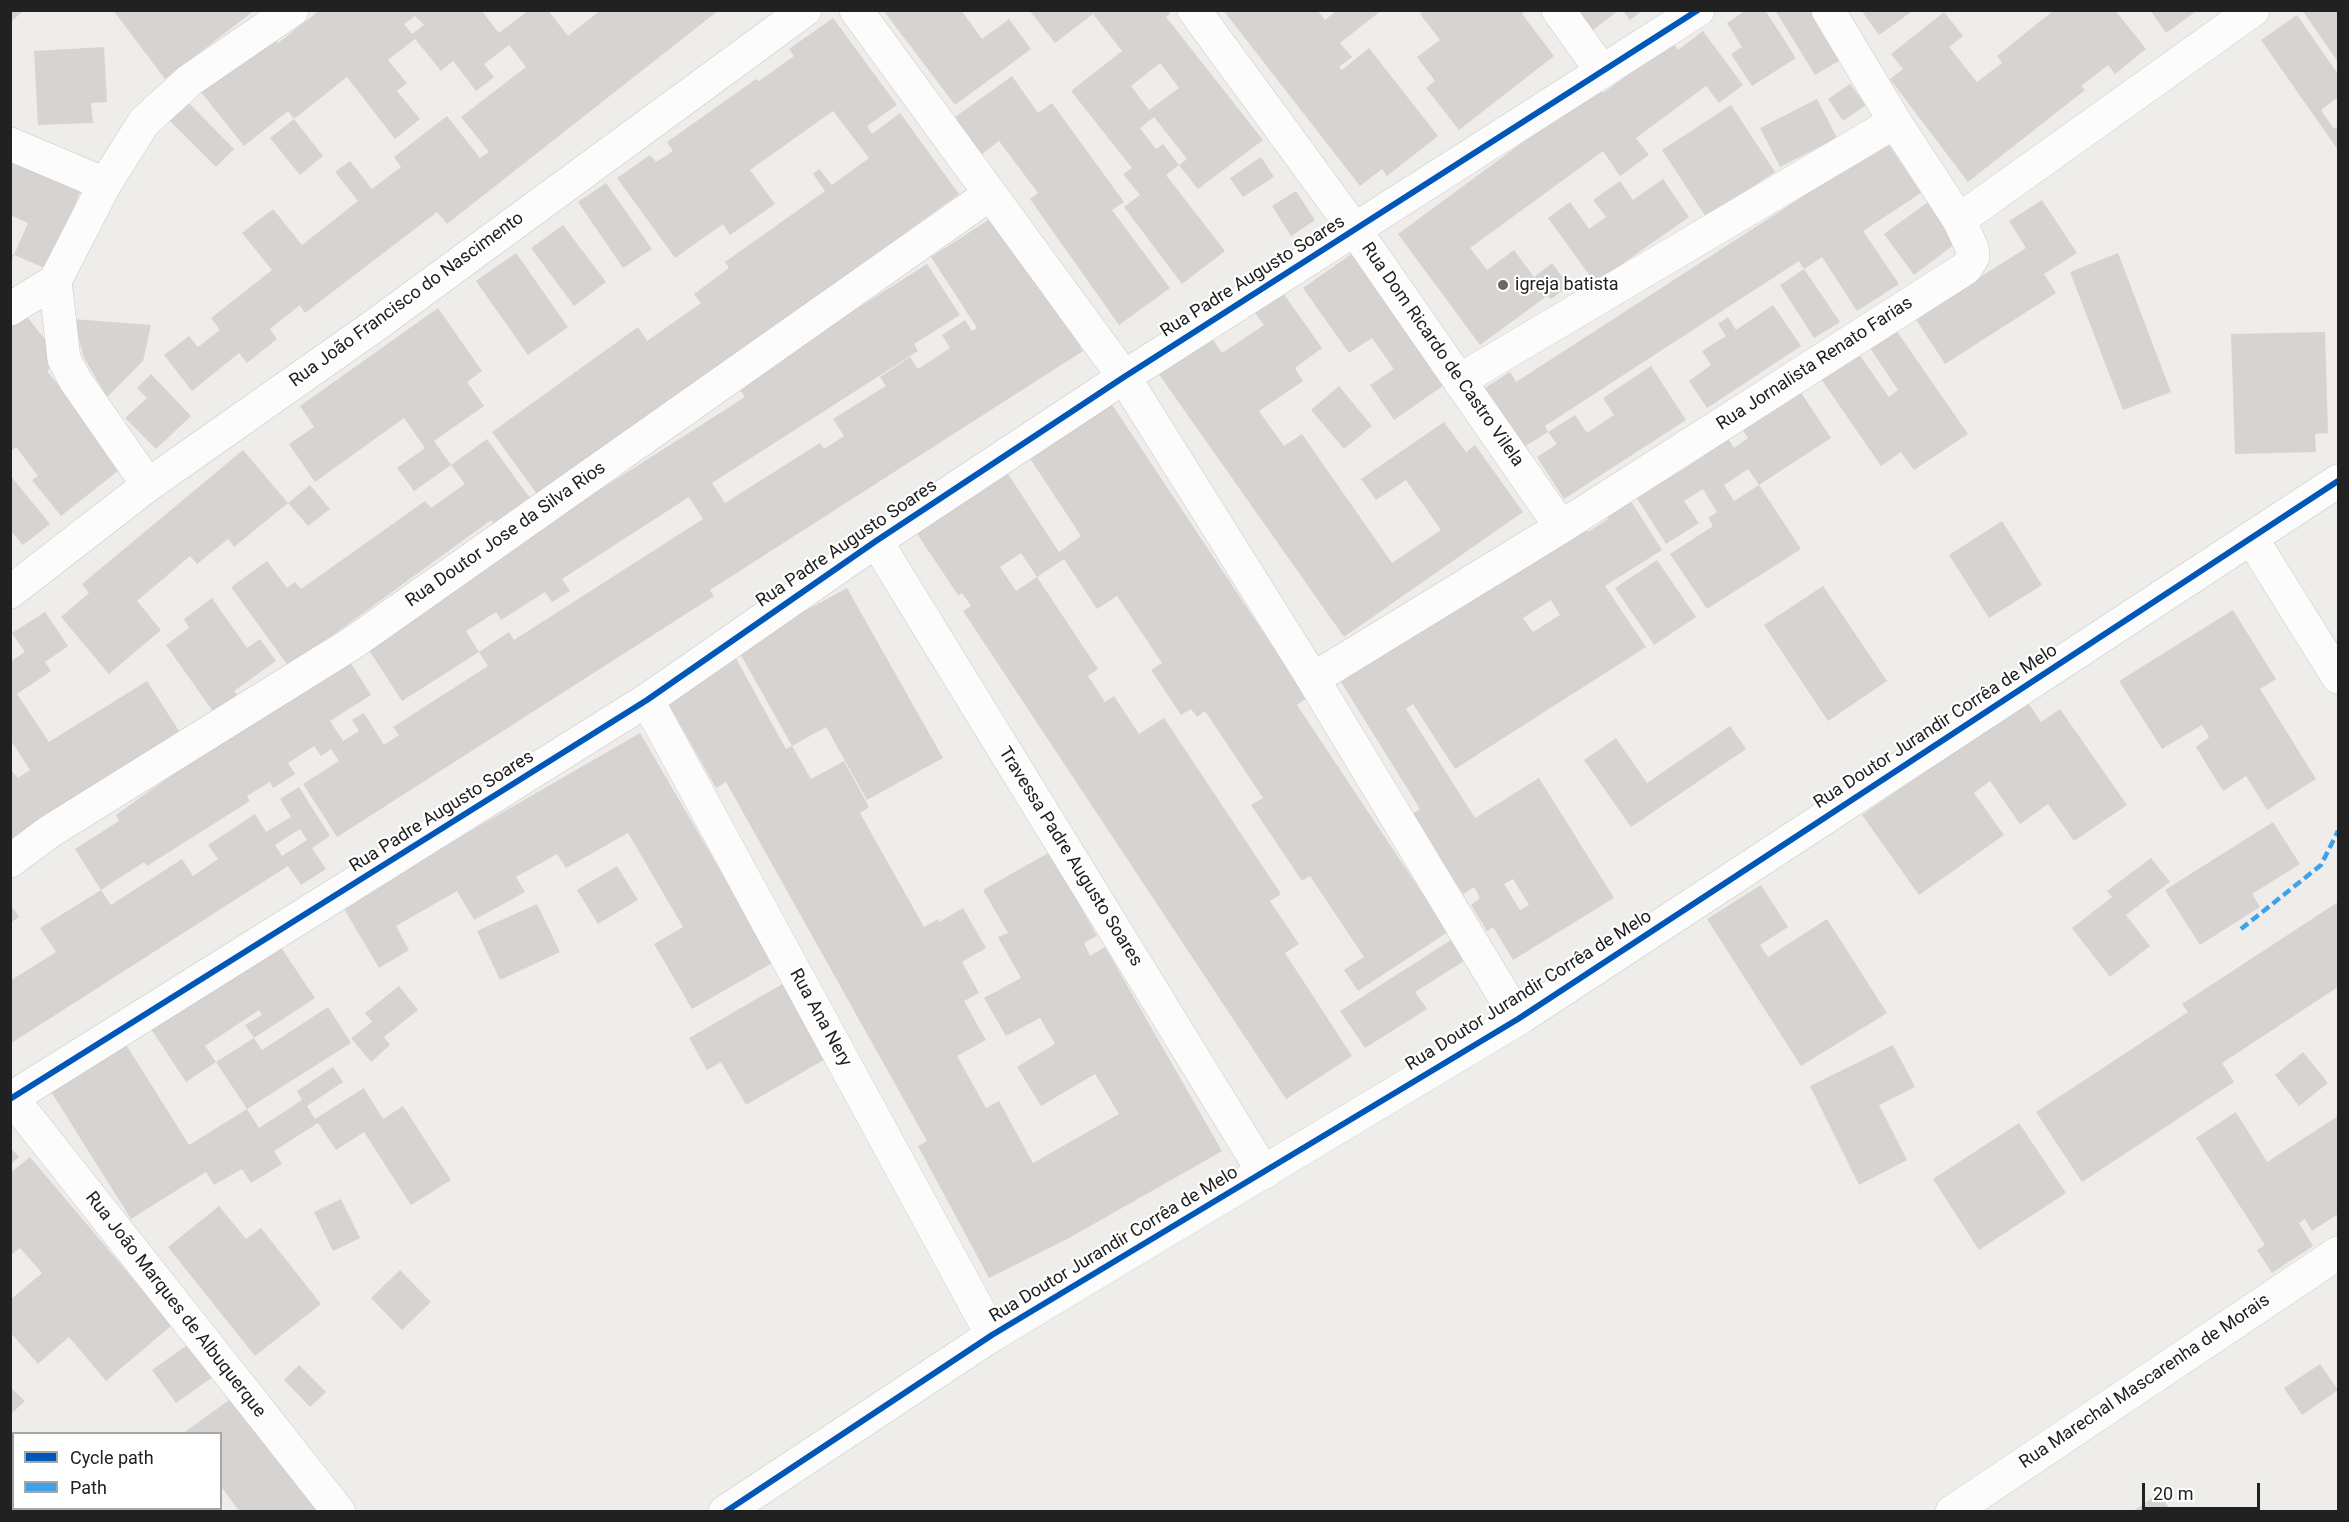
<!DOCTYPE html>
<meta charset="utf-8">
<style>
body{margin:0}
#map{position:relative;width:2349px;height:1522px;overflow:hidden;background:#efedea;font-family:Roboto,sans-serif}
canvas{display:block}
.frame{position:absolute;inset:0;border:12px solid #212121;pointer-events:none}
.legend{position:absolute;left:12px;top:1432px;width:210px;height:78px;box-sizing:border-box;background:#fff;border:2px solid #a6a6a6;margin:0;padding:8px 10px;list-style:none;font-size:18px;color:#212121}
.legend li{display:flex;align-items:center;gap:12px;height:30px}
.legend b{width:30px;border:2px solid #a6a6a6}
.scale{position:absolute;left:2142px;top:1483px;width:118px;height:27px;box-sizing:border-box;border:3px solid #212121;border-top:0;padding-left:8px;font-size:18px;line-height:21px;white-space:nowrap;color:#212121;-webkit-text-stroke:4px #fff;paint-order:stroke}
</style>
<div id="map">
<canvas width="2349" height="1522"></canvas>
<div class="frame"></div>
<ul class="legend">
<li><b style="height:8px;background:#0057b8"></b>Cycle path</li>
<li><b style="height:8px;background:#3ea2ea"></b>Path</li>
</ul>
<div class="scale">20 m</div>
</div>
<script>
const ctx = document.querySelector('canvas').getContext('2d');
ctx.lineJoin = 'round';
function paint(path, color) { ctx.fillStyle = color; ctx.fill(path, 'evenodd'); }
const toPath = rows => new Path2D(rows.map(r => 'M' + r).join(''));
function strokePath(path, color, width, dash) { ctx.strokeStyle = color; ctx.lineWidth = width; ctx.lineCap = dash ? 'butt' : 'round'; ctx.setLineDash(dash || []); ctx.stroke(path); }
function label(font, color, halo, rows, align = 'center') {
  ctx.font = font + ' Roboto,sans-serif'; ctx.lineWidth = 4.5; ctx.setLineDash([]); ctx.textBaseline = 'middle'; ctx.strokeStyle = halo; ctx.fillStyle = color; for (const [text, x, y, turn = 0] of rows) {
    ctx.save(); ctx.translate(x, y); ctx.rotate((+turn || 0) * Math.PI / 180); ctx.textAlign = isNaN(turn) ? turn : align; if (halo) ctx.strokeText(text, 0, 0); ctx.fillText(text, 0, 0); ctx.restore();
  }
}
paint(toPath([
 [10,10,24,10,10,23],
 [113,10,255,10,165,79],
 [320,10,481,10,499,33,529,10,548,10,568,36,601,10,719,10,447,224,437,212,305,313,300,305,270,329,277,339,247,363,239,353,192,391,164,355,189,336,198,347,220,330,211,318,272,270,242,233,273,209,302,245,358,201,335,172,350,161,372,189,401,167,394,157,447,116,480,158,489,152,461,117,526,67,509,45,484,64,494,77,476,91,453,61,441,71,415,39,388,60,407,83,397,91,420,119,395,139,347,77,294,119,288,111,244,146,201,92,273,36,278,43],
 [415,16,424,25,412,34,404,24],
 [883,10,961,10,982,39,1009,19,1031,49,955,105],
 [1029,10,1168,10,1170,14,1166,17,1263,140,1198,189,1179,165,1187,159,1154,117,1140,128,1156,149,1163,144,1179,165,1166,175,1225,251,1182,284,1124,207,1140,195,1123,174,1132,168,1071,91,1122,51,1093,14,1055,43],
 [1160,63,1179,88,1149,110,1131,86],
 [1223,10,1317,10,1325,20,1337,10,1382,10,1340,43,1352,57,1339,67,1342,70,1369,48,1438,136,1387,176,1382,169,1360,186],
 [1424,10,1527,10,1522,14,1554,56,1459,130,1426,88,1435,81,1417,57,1440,40,1420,14],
 [1571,10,1619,10,1589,33],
 [1622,10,1643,10,1630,20],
 [1746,10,1765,10,1796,58,1752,86,1731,54,1742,47,1727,23],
 [1775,10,1814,10,1844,58,1815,75],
 [1861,10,1914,10,1879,35],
 [2054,10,2064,10,2066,13,2070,10,2115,10,2146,49,2115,74,2108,65,2081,86,2085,90,1968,182,1890,79,1903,69,1891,54,1944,12,1963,36,1949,47,1977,82,2002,63,1997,56],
 [2150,10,2198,10,2166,33],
 [2302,10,2338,10,2338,62],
 [2297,15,2338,74,2338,97,2321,110,2334,129,2338,126,2338,150,2261,40],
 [833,18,897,105,867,126,872,134,900,113,959,194,539,497,492,432,638,327,647,341,701,303,694,294,729,268,725,262,825,191,813,174,819,169,832,185,869,158,833,111,750,170,775,204,730,235,723,224,675,258,617,178,650,155,656,162,673,151,667,142,756,79,759,81,794,56,789,49],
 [1703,31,1743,85,1719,103,1706,86,1636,138,1649,155,1620,176,1603,151,1470,248,1487,270,1514,250,1534,277,1552,263,1569,286,1551,299,1547,296,1480,345,1398,234,1598,87,1603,93,1673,42,1678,50],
 [104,47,107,102,91,103,93,123,38,125,34,51],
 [1012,76,1038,113,1052,103,1124,202,1112,210,1170,288,1119,325,1030,199,1038,193,999,141,978,157,951,120],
 [1850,84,1866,105,1843,121,1828,99],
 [1817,99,1837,138,1780,167,1760,128],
 [187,101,234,149,216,167,169,120],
 [1731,105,1775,172,1706,217,1662,150],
 [294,119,323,156,300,175,270,138],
 [1887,142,1921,193,1863,231,1899,284,1857,311,1822,257,1804,269,1799,261,1545,426,1548,432,1516,452,1477,393,1510,372,1516,382],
 [10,155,83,186,47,269,14,255,10,263,10,254,14,255,28,223,10,215],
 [1261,157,1274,177,1243,197,1230,178],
 [1663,179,1689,217,1595,283,1548,218,1570,202,1589,229,1606,217,1593,200,1620,181,1633,200],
 [606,183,652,249,623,268,578,202],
 [1296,191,1315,220,1291,236,1272,206],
 [2042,200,2077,253,2044,274,2056,293,1945,364,1915,318,2026,248,2009,221],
 [1928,202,1956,243,1914,275,1884,234],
 [996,215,1083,351,710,590,714,596,337,837,303,784,339,761,331,749,321,756,314,746,288,763,295,774,273,788,270,782,247,796,250,801,147,866,144,862,101,890,75,849,119,821,116,815,214,745,347,657,371,695,330,721,343,741,359,731,352,720,364,713,384,745,399,735,393,727,488,666,479,652,402,701,363,641,745,397,737,385,927,264,960,315,914,344,918,351,712,483,725,503,820,443,824,449,844,436,833,419,886,386,880,377,910,357,918,369,950,348,942,335,965,320,972,331,977,328,931,257],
 [689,497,703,519,514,640,509,632,479,652,466,631,496,612,501,620,545,592,552,602,570,591,562,579],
 [563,225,606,282,574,306,531,248],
 [516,253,568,327,528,355,476,281],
 [1353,253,1444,385,1394,420,1370,385,1394,369,1372,338,1349,353,1303,288],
 [2118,253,2171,392,2123,410,2070,272],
 [1804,269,1840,322,1814,338,1780,285],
 [1281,290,1322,348,1295,368,1303,381,1259,411,1284,446,1302,434,1392,563,1441,530,1406,480,1376,500,1361,479,1444,422,1466,452,1475,445,1523,512,1344,637,1158,373,1211,337,1222,353,1264,325,1252,309],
 [1773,305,1801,346,1707,408,1689,381,1711,365,1702,351,1726,336,1718,324,1728,317,1736,330],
 [438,308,482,371,467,382,484,406,434,441,451,465,414,491,397,468,425,448,404,418,315,482,289,444,314,427,300,406],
 [25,314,61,360,47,371,123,467,61,516,32,480,38,476,16,447,10,452,10,325],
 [73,319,151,325,143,361,107,397,84,358],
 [1896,330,1968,434,1914,470,1901,452,1881,466,1817,373,1854,347,1889,397,1898,390,1870,348],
 [2325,332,2328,433,2315,434,2316,452,2235,454,2231,334],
 [1651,366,1686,420,1564,499,1537,457,1557,444,1548,432,1575,415,1587,433,1614,415,1603,398],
 [151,374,191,416,156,449,125,418,147,398,137,388],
 [1339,386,1372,426,1344,449,1311,410],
 [1798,388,1831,438,1759,485,1748,469,1724,485,1734,501,1759,485,1801,549,1707,609,1670,554,1713,526,1708,518,1717,512,1703,489,1684,501,1699,523,1666,544,1633,492,1664,471,1669,478,1704,456,1701,450,1725,434,1734,448,1748,438,1740,426],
 [1111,403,1307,698,1297,705,1448,932,1358,991,1344,970,1364,957,1310,876,1302,881,1251,805,1263,798,1205,711,1197,717,1191,709,1181,715,1151,670,1162,663,1117,596,1097,609,1064,559,1037,577,1021,553,1000,567,1016,591,1037,577,1098,669,1088,676,1105,702,1114,696,1139,734,1164,718,1281,894,1270,901,1299,944,1285,953,1352,1056,1286,1099,963,611,971,606,962,593,958,595,915,531,1006,471,1059,552,1081,536,1029,457],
 [487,439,532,501,496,526,491,520,289,667,231,587,267,561,287,588,295,582,301,589,425,501,431,508,465,484,451,465],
 [243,450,288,503,234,547,228,539,197,564,190,556,137,601,161,630,109,674,61,617,89,593,82,584],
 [10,475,50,524,23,545,10,530],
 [310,485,330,509,308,526,288,503],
 [1629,498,1662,550,1605,586,1646,647,1455,769,1413,704,1406,709,1475,818,1539,778,1614,898,1513,960,1493,927,1487,931,1471,905,1480,898,1474,887,1463,894,1412,814,1420,809,1341,682,1585,526,1588,532,1608,519,1604,513],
 [1551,600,1560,615,1533,632,1523,618],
 [1513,879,1529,905,1520,910,1504,884],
 [2002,521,2042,585,1989,618,1949,555],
 [1657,560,1696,617,1654,645,1615,588],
 [1823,586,1887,681,1828,721,1764,625],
 [847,588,943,758,867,800,826,727,792,746,737,648],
 [212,598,247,648,260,639,276,661,234,691,238,696,214,713,166,645,189,628,184,619],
 [2233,610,2276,679,2260,689,2316,779,2267,810,2246,776,2223,791,2196,747,2209,737,2202,725,2162,749,2119,681],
 [45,612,68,646,45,662,51,671,17,694,49,742,147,681,181,734,10,846,10,772,12,771,18,778,30,770,10,739,10,662,25,652,12,633],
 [733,653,786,749,792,746,811,779,844,761,869,807,860,813,924,927,938,919,939,922,963,908,986,948,962,962,979,993,964,1001,986,1040,957,1056,986,1108,999,1101,1033,1163,1119,1114,1095,1074,1041,1106,1017,1067,1055,1044,1040,1018,1006,1036,984,998,1021,978,998,937,1008,933,983,890,1050,852,1097,936,1084,943,1090,956,1105,947,1222,1151,1071,1237,989,1278,918,1146,927,1141,726,782,716,788,665,698],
 [2027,701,2041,722,2060,709,2127,805,2074,841,2048,804,2020,824,1990,781,1974,793,2004,835,1919,895,1862,815],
 [1730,726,1746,749,1631,827,1584,760,1616,738,1647,783],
 [640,733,774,962,692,1009,654,944,683,927,628,833,566,868,557,854,516,877,525,892,474,920,457,891,396,926,409,950,379,968,340,902,434,852],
 [299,787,330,836,312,848,326,869,301,885,288,866,10,1044,10,981,56,952,40,928,101,890,111,905,182,859,193,876,218,859,208,845,255,814,266,832,291,817,280,799],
 [300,829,307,840,282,856,275,845],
 [2273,822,2300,864,2252,894,2260,907,2200,945,2165,890],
 [2151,858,2170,882,2126,915,2150,946,2110,977,2072,928,2112,897,2107,891],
 [617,866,638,900,598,924,577,890],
 [1761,885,1788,927,1760,945,1768,957,1827,919,1887,1013,1801,1066,1707,919],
 [2338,902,2338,987,2222,1063,2234,1082,2082,1182,2036,1112,2188,1012,2182,1004],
 [10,904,19,917,10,923],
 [537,904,560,952,500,980,477,931],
 [1451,940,1464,961,1415,992,1427,1009,1365,1048,1340,1011],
 [278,943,315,998,254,1038,262,1050,328,1007,351,1043,247,1109,259,1128,302,1100,297,1091,333,1067,343,1082,307,1106,315,1119,364,1088,383,1119,403,1106,451,1180,411,1205,364,1132,336,1150,318,1123,274,1151,282,1164,251,1183,242,1169,214,1185,206,1172,131,1219,50,1090,125,1043,189,1145,247,1109,216,1062,254,1038,245,1025,262,1015,259,1010,205,1046,216,1062,186,1082,149,1026],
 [784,983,827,1058,746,1105,721,1062,707,1070,689,1038],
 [399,986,418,1010,384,1037,390,1045,371,1062,351,1038,372,1022,365,1013],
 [1893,1045,1915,1087,1879,1105,1907,1160,1859,1185,1810,1086],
 [2303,1052,2328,1083,2299,1106,2275,1075],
 [2236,1112,2267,1162,2338,1116,2338,1214,2312,1231,2305,1219,2299,1223,2313,1246,2272,1273,2257,1250,2265,1245,2196,1138],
 [2019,1123,2066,1193,1979,1250,1933,1179],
 [10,1147,19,1157,10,1165],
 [30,1157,172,1325,106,1381,69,1337,38,1364,10,1332,10,1300,42,1273,20,1248,10,1256,10,1173],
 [341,1199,360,1238,333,1251,314,1212],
 [219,1206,246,1239,261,1228,321,1304,255,1356,168,1247],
 [400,1270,431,1302,402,1330,371,1298],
 [193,1341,217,1374,176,1403,152,1370],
 [2320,1364,2338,1390,2302,1415,2284,1388],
 [299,1365,326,1392,310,1407,284,1380],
 [10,1387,25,1401,10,1415],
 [236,1395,320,1512,240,1512,220,1485,220,1434,182,1434],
 [14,1473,14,1509,91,1509,93,1512,13,1512,10,1508,10,1475],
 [2159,1493,2172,1512,2132,1512]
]), '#d6d3d1');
const minor = toPath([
 [856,10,1124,377,1313,679,1518,1019],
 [1194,10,1355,230,1561,527],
 [1558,10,1602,71],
 [1828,10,1895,122,1959,220],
 [10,144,105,184],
 [10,309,55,281],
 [1460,380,1895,122],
 [148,485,75,380,64,359,55,281,105,184,144,122,190,80,292,10],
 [2252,539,2338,677],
 [876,541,1264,1173],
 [10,592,148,485,374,326,805,10],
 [1313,679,1561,527,1966,268,1973,257,1972,248,1959,220,2253,10],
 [647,700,992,1335],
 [10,861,49,832,354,642,990,194],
 [12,1098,339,1512],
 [10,1099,647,700,876,541,1124,377,1698,10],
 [1952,1512,2338,1253]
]);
const tertiary = toPath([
 [725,1512,992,1335,1518,1019,2338,481]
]);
strokePath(minor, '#c8c7c6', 34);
strokePath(tertiary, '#c8c7c6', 34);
strokePath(minor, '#fdfcfc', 33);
strokePath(tertiary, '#fdfcfc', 33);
strokePath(toPath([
 [2241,929,2321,865,2338,831]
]), '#3ea2ea', 4.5, [9, 4.5]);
strokePath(toPath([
 [10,1099,647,700,876,541,1124,377,1698,10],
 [725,1512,992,1335,1518,1019,2338,481]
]), '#0057b8', 6);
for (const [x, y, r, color] of [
 [1503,285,6,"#696867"]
]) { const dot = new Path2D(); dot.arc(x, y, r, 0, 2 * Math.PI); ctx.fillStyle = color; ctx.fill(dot); strokePath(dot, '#fff', 2); }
label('18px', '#212121', '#fff', [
 ["Rua Padre Augusto Soares",1253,277,-32],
 ["Rua João Francisco do Nascimento",407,300,-36],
 ["Rua Dom Ricardo de Castro Vilela",1442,355,55],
 ["Rua Jornalista Renato Farias",1815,364,-33],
 ["Rua Doutor Jose da Silva Rios",506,535,-35],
 ["Rua Padre Augusto Soares",847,544,-34],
 ["Rua Doutor Jurandir Corrêa de Melo",1936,727,-33],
 ["Rua Padre Augusto Soares",442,812,-32],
 ["Travessa Padre Augusto Soares",1070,857,58],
 ["Rua Doutor Jurandir Corrêa de Melo",1529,991,-32],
 ["Rua Ana Nery",820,1018,61],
 ["Rua Doutor Jurandir Corrêa de Melo",1114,1245,-31],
 ["Rua João Marques de Albuquerque",175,1305,52],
 ["Rua Marechal Mascarenha de Morais",2145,1382,-34]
]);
label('18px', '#212121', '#fff', [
 ["igreja batista",1515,285]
], 'left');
</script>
